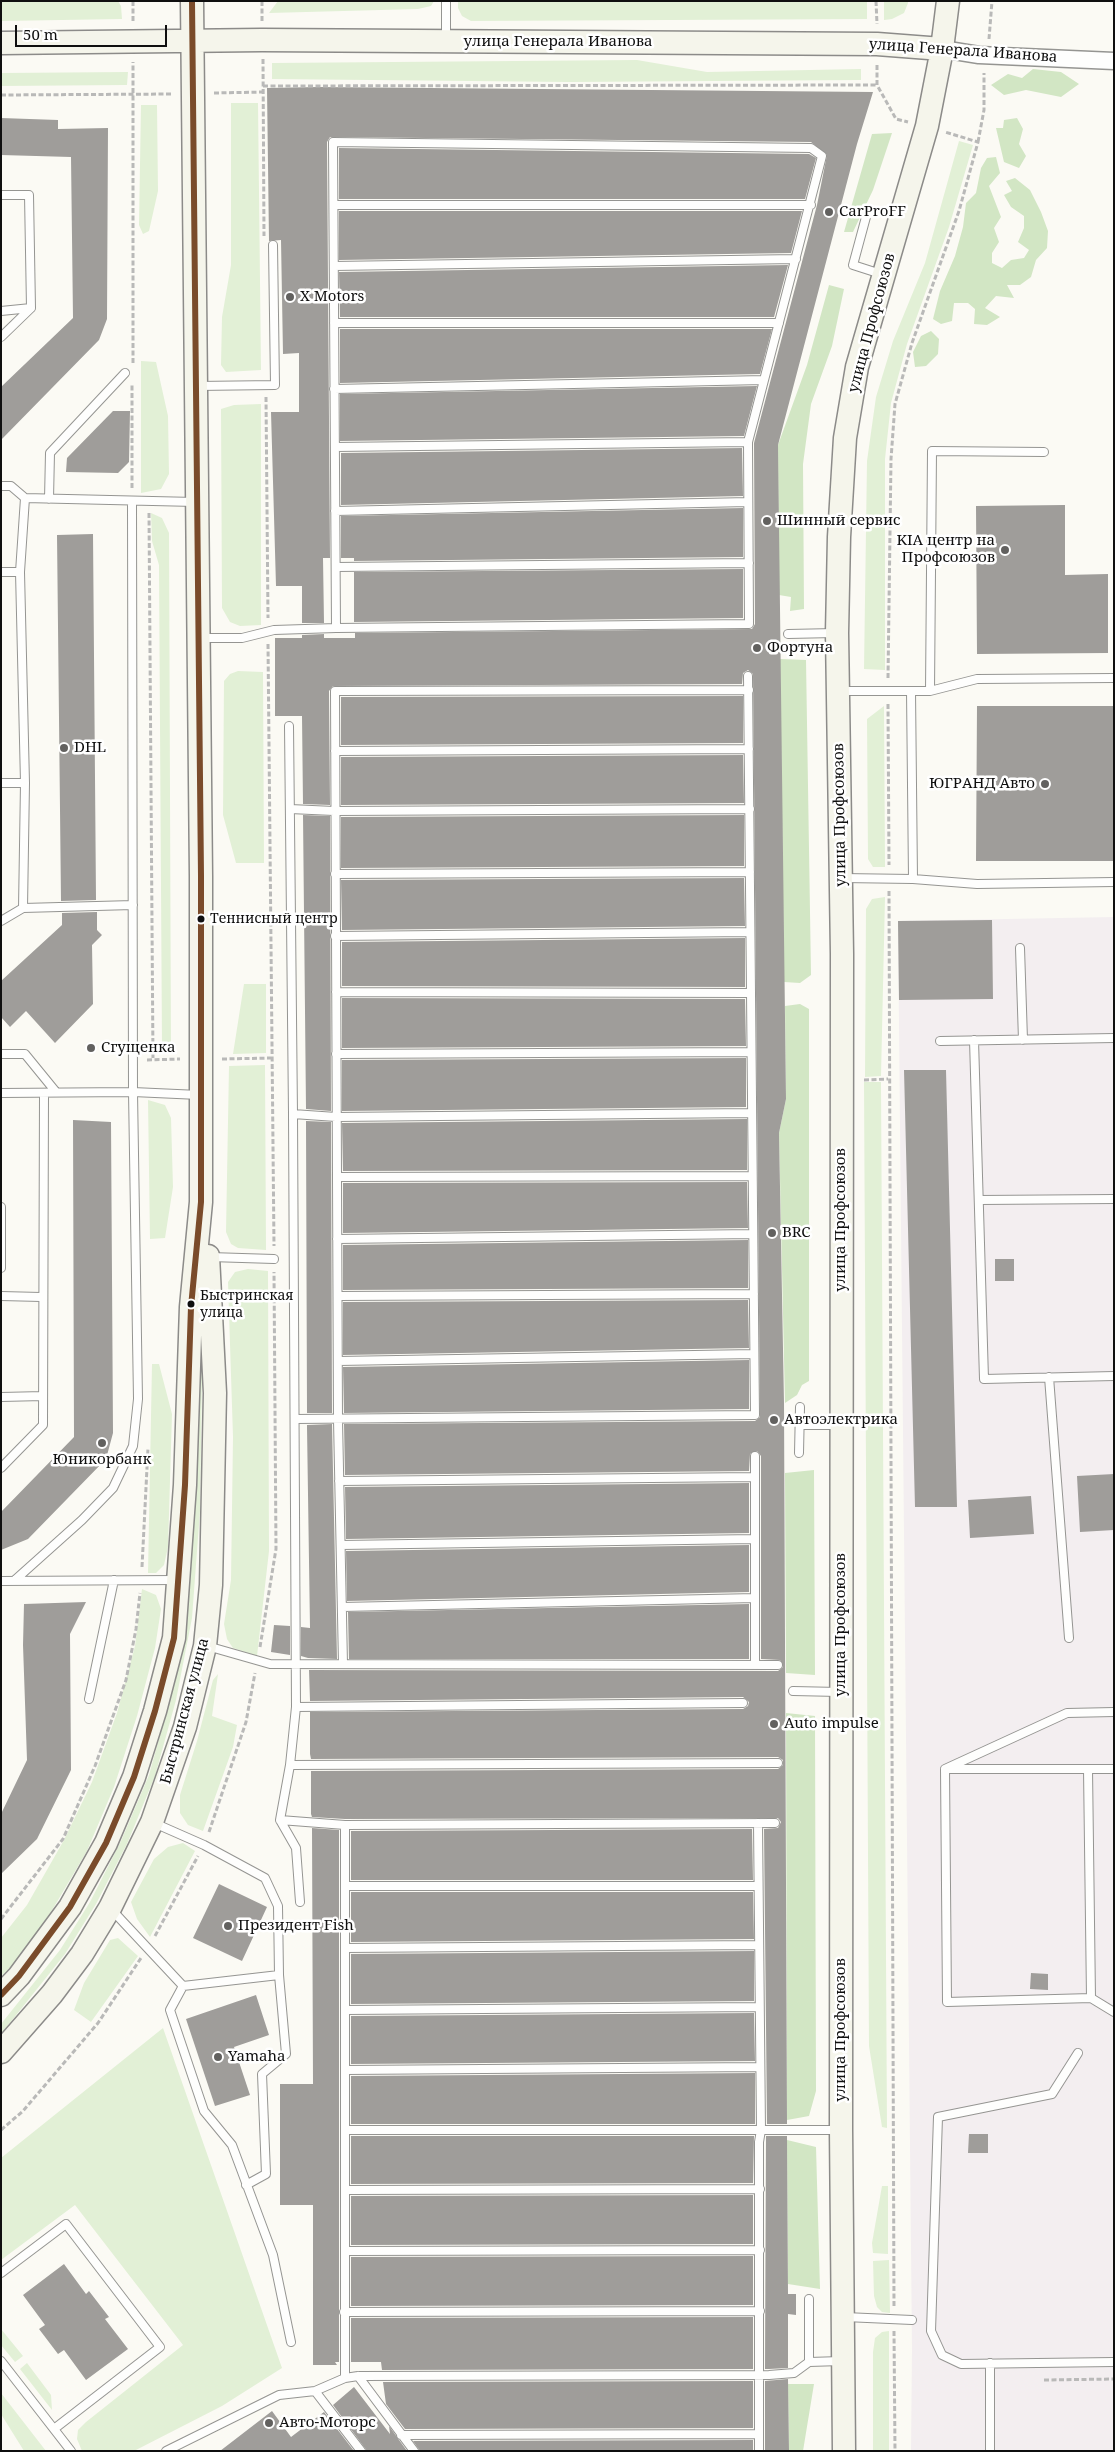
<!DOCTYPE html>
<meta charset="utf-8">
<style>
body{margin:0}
#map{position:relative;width:1115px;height:2452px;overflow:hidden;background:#fbfaf4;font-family:"Noto Serif",serif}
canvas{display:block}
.frame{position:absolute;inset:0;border:2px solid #0f0f0f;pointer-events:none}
.scale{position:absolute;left:15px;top:25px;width:152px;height:22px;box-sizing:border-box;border:2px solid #0f0f0f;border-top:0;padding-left:6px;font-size:15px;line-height:18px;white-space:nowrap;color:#0f0f0f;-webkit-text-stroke:4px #fff;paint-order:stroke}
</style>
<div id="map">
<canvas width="1115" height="2452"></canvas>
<div class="frame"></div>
<div class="scale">50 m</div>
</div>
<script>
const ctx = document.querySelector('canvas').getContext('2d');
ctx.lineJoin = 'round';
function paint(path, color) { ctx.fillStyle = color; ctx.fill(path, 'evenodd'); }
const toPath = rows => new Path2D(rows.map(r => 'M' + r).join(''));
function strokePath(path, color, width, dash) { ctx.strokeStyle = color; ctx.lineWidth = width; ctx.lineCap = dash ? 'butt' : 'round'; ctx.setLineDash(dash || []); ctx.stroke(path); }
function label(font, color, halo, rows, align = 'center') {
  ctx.font = font + ' "Noto Serif",serif'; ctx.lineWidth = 5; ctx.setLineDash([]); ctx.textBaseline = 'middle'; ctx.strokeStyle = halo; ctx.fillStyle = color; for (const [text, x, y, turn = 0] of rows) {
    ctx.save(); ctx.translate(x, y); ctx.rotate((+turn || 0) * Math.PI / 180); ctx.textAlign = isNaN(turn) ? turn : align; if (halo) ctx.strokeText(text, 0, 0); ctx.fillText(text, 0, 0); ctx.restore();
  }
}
paint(toPath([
 [1114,917,1114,2451,911,2451,912,2348,898,921]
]), '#f3eef0');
paint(toPath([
 [1,1,118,1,121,6,122,19,1,21],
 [278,1,434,1,431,6,418,9,269,13],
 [458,1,867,1,867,19,471,21,462,16,458,8],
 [884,1,908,1,908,3,904,13,892,19,884,20],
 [637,60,707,72,861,69,861,80,569,82,272,79,272,63],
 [128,72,127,85,1,86,1,73],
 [231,103,258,103,261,370,226,372,221,365,222,317,231,265],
 [141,105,157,105,158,191,149,231,143,234,139,225],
 [959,141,973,145,949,227,907,344,891,403,885,459,885,670,864,669,867,461,876,397,893,341,925,263],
 [141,361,156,362,168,416,169,474,161,489,141,493],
 [261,404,261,625,240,626,230,622,222,608,221,409,234,405],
 [151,513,162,518,169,533,171,1054,162,1047,159,565,152,541],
 [238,671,263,672,264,863,236,863,223,815,224,681,230,674],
 [884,706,885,867,873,867,868,859,867,719],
 [885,897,881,1076,865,1077,866,909,872,899],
 [244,984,266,984,266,1053,233,1054],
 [265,1065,266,1250,238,1248,231,1244,226,1232,229,1066],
 [864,1082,881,1082,887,2128,882,2127,869,2046],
 [148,1100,165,1105,171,1118,173,1187,165,1238,150,1239],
 [248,1269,268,1271,269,1551,257,1656,233,1648,227,1639,224,1624,231,1580,233,1437,228,1282,235,1272],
 [198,1322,202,1378,200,1511,192,1618,176,1700,155,1776,127,1844,96,1904,65,1954,1,2034,1,2024,60,1950,90,1902,121,1841,149,1775,170,1699,187,1619],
 [152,1364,159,1364,172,1414,168,1547,164,1565,156,1573,148,1573],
 [142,1589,156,1595,161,1609,155,1648,137,1716,114,1787,87,1851,51,1912,14,1965,1,1976,1,1938,27,1905,64,1840,92,1782,117,1713,135,1646],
 [218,1674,212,1716,237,1725,233,1747,203,1831,188,1825,180,1813,180,1795,197,1741,213,1680],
 [183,1843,195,1851,150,1937,137,1919,131,1902,154,1859,168,1847],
 [118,1938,138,1956,91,2022,74,2010,84,1983,110,1940],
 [163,2028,282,2368,222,2406,134,2451,82,2451,77,2439,78,2430,86,2422,183,2345,75,2205,1,2260,1,2158],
 [882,2186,888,2186,888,2254,873,2253,872,2243],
 [889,2260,890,2313,882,2312,877,2307,874,2296,873,2261],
 [1,2329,23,2356,15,2362,1,2345],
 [889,2331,889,2451,873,2451,873,2352,875,2338,882,2332],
 [27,2363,51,2395,52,2410,20,2369],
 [1,2393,46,2451,24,2451,1,2414]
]), '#e2f0d6');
paint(toPath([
 [1033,69,1061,72,1079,84,1061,97,1026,90,1004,95,991,85,1008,74,1022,78],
 [1017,118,1023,129,1019,144,1026,156,1019,168,1004,162,996,128,1003,128,1004,120],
 [892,133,873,190,853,232,844,232,872,134],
 [996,157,1000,173,989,186,1001,217,994,228,999,242,992,253,992,263,1002,268,1011,260,1024,258,1029,250,1018,242,1024,228,1024,216,1011,207,1004,195,1012,191,1006,181,1015,178,1030,190,1041,212,1048,231,1047,248,1036,260,1031,277,1020,285,1007,285,1014,298,996,296,985,308,1000,317,987,325,974,324,975,309,968,303,954,303,952,321,941,324,933,319,940,291,955,256,963,227,966,203,976,193,981,168,987,158],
 [829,285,844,289,832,346,811,404,803,464,804,609,790,611,791,597,779,595,778,445,807,365],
 [931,331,939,339,938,354,926,366,915,367,913,352,921,336],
 [780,659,806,660,811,975,800,983,784,982],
 [800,1004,809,1009,809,1381,802,1385,797,1395,785,1403,779,1133,786,1099,785,1006],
 [814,1470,815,1675,786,1673,785,1473],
 [786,1713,815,1716,816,2091,809,2116,787,2120],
 [787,2140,816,2147,820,2289,788,2284],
 [788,2384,814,2384,803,2451,789,2451]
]), '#d2e6c4');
paint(toPath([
 [318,87,873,92,857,144,778,445,786,1099,779,1133,784,1403,787,2124,767,2124,764,1829,778,1828,781,1822,778,1818,345,1819,312,1817,311,1814,311,1771,778,1769,783,1765,783,1760,778,1757,311,1759,310,1754,310,1712,743,1709,748,1706,749,1702,743,1697,310,1701,309,1670,778,1671,783,1667,780,1660,761,1659,761,1456,757,1451,750,1454,749,1471,345,1475,344,1424,755,1421,760,1417,753,674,748,670,743,673,742,684,333,686,329,691,330,805,303,804,302,716,275,716,275,638,302,638,302,635,324,634,324,638,355,638,355,633,752,629,755,624,754,443,817,205,827,155,811,142,330,137,327,142,330,558,323,558,324,623,302,623,302,586,276,586,271,412,299,412,299,353,283,354,281,240,269,241,267,88],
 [1,118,58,120,58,129,108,128,107,319,99,340,1,440,1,387,73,318,71,157,1,155],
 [339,148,809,154,816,158,805,199,339,199],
 [339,211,802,211,791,253,339,260],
 [788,265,774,317,340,317,339,272],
 [340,329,772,329,760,374,340,383],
 [757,386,744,436,340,441,340,394],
 [113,411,130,411,129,462,118,473,66,472,67,458],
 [742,448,743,496,341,505,341,453],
 [1065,505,1065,575,1108,574,1108,653,977,654,976,506],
 [743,508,743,557,354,561,354,558,341,558,341,516],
 [93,534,96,900,61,901,57,535],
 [743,569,743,618,354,622,354,572],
 [743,696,743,743,341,745,341,697],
 [977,706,1114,706,1114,861,976,861],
 [743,755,744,803,341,805,341,757],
 [303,815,330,816,331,1111,306,1109],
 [744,815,744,866,341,868,341,817],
 [744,878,745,926,342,930,341,880],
 [97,912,97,930,102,935,92,945,93,1004,55,1043,26,1011,10,1027,1,1017,1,981,62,925,62,913],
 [992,920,993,999,899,1000,898,921],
 [745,938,745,987,342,986,342,942],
 [342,998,745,999,746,1046,342,1048],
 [746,1058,746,1107,342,1111,342,1060],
 [904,1070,946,1070,957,1507,915,1507],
 [747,1119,747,1170,343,1171,342,1123],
 [73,1120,111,1122,113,1433,106,1459,28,1539,1,1550,1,1512,74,1437],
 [306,1121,331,1122,332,1413,307,1413],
 [747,1182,748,1228,343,1233,343,1183],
 [748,1240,748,1288,343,1290,343,1245],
 [995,1259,1014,1259,1014,1281,995,1281],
 [748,1300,749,1348,343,1355,343,1302],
 [749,1360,749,1409,344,1413,343,1367],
 [332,1424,337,1659,308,1658,301,1656,301,1627,310,1628,307,1427,307,1425],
 [1114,1474,1114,1530,1080,1532,1077,1476],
 [749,1483,749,1533,346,1539,345,1487],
 [1031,1496,1034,1534,970,1538,968,1500],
 [749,1545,749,1592,347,1601,346,1551],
 [86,1602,70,1634,71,1770,37,1839,1,1874,1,1814,27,1760,23,1645,24,1604],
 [749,1604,749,1659,349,1659,348,1612],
 [274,1625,290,1626,290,1655,271,1652],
 [312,1828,339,1830,339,2362,335,2362,337,2365,313,2365,313,2205,280,2205,280,2084,313,2084],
 [752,1829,753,1880,351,1880,351,1831],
 [219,1884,267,1907,242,1961,193,1938],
 [351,1892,753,1892,754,1939,351,1942],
 [754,1951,754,2001,351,2004,351,1954],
 [1031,1973,1048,1974,1048,1990,1030,1989],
 [256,1995,269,2035,234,2047,250,2095,215,2106,186,2019],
 [754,2013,755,2061,351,2064,351,2016],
 [755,2073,755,2124,351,2124,351,2076],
 [969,2134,988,2134,988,2153,968,2153],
 [351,2136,754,2136,753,2183,351,2184],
 [766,2136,787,2136,788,2294,796,2294,796,2315,788,2314,788,2368,769,2369,765,2369],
 [753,2195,753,2244,351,2245,351,2196],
 [753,2256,753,2305,351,2306,351,2257],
 [64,2264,86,2294,89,2291,109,2317,105,2319,128,2349,86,2380,64,2350,58,2354,39,2329,45,2325,23,2295],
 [753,2317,753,2369,382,2370,381,2362,351,2362,351,2318],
 [788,2379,789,2451,765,2451,765,2381],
 [753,2381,753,2428,405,2429,386,2404,383,2382],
 [354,2387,390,2434,389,2426,407,2451,367,2451,333,2405],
 [272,2411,291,2437,324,2412,354,2451,220,2451],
 [753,2440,753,2451,420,2451,413,2441]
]), '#9f9d9a');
const service = toPath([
 [446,39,446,1],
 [1,195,29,195,31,308,1,337],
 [334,205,811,205],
 [866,217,853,265,881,274],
 [334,266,796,259],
 [1,311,31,308],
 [334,323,779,323],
 [197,386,275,385,273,245],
 [334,389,764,380],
 [335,447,748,442],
 [1,486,11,486,25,498],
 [49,499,50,453,125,373],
 [335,511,748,502],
 [336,567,749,563],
 [1,572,20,572],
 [788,634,835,633],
 [202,638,242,638,274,630,336,628,749,624,748,442,822,156,811,148,333,142,336,628],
 [840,691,930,691,977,679,1114,678],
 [911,691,913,879],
 [930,691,932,451,1044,452],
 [289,726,293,1114,296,1707,290,1765,280,1820,296,1848,300,1902],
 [335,751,749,749],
 [1,783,25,783],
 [290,809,334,811,750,809],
 [335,874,750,872],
 [842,878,913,879,977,884,1114,882],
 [23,908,25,783,20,572,25,498,195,502],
 [1,921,23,908,133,905],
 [335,936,750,932],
 [1020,948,1023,1040],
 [336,992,751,993],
 [974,1040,984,1379,1114,1376],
 [940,1041,1114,1038],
 [1,1054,25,1054,56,1092],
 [336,1054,751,1052],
 [1,1093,133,1092,199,1095],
 [293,1114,336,1117,751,1113],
 [337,1177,752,1176],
 [979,1200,1114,1199],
 [1,1207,1,1268],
 [337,1239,753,1234],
 [210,1257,274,1259],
 [1,1296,41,1297],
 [338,1296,754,1294],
 [338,1361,754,1354],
 [1049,1377,1069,1638],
 [1,1397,43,1396],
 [295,1419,755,1415,748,676],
 [800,1425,839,1425],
 [799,1453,800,1407],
 [1,1468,43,1425,44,1093],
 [339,1481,755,1477],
 [341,1545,755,1539],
 [15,1580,82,1520,113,1488,133,1446,138,1399,133,1092,132,501],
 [1,1581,177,1580],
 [342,1607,755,1598],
 [207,1646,270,1664,778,1665],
 [343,1664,338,1420,335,691,749,690],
 [755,1665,755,1456],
 [793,1691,839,1692],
 [89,1699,114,1580],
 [296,1707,743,1703],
 [290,1765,778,1763],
 [945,1769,947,2002,1091,1998,1114,2012],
 [945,1769,1067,1713,1114,1712],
 [950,1769,1114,1769],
 [1088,1769,1091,1998],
 [280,1820,345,1825,775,1823],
 [154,1823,204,1845,265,1878,278,1906,279,1975],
 [758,1823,761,2130,759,2142,759,2451],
 [345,1825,345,2378],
 [345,1886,758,1886],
 [111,1909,183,1986,279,1975,286,2054,262,2074,266,2174,246,2185],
 [345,1948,758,1945],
 [183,1986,170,2010,204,2111,232,2145,273,2255,291,2342],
 [345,2010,759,2007],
 [1078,2053,1052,2094,938,2117,931,2331,942,2355,961,2364,1114,2362],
 [345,2070,760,2067],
 [345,2130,839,2130],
 [345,2190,760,2189],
 [345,2251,760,2250],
 [1,2273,66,2224,160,2347,54,2429],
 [344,2312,760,2311],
 [845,2317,912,2320],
 [1,2361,71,2451],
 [809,2362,809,2299],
 [990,2363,990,2451],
 [358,2376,414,2451],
 [315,2391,361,2451],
 [401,2435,759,2434],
 [166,2451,279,2395,315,2391,345,2378,358,2376,769,2375,794,2373,809,2362,841,2361]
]);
const minor = toPath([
 [942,49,979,55,1114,61]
]);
const secondary = toPath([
 [1,43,262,40,877,44,942,49],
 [1,1995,19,1976,70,1907,106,1843,134,1777,155,1711,174,1638,185,1485,191,1307,201,1202,201,876,192,1],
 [1,2052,52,1994,82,1954,110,1908,152,1822,185,1727,205,1646,211,1585,215,1393,208,1256],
 [844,2451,841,2129,842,954,837,633,839,537,845,438,857,367,927,126,942,49,948,1]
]);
strokePath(service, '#959592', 10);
strokePath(minor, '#959592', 19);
strokePath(secondary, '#8c8b89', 25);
strokePath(toPath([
 [262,1,262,21],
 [876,1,877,24],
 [133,21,133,1],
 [989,39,992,1],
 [263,59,264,236],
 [877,65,877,85,896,119,908,122],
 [263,86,877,85],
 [214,93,263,92],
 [1,95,173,94],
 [978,142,984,110,984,73],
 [133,363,133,62],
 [266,397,268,618],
 [132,488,132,384],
 [149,513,153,1060],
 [268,644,274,1246],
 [888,678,891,459,895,404,912,343,959,211,978,142,945,132],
 [888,704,889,865],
 [889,891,894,2308],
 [222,1059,271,1058],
 [147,1060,180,1059],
 [864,1080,888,1079],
 [142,1567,148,1448],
 [260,1647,276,1549,274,1272],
 [209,1832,246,1722,255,1673],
 [1,1919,63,1839,95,1766,126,1680,136,1629,140,1593],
 [155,1936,198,1856],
 [1,2130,23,2111,98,2023,141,1958],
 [894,2331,895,2451],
 [1044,2380,1114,2379]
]), '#b9b9b8', 3, [5, 2.5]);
strokePath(service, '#fefefd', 8);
strokePath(minor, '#fefefd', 16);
strokePath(secondary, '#f5f5eb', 22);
strokePath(toPath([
 [1,1995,19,1976,70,1907,106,1843,134,1777,155,1711,174,1638,185,1485,191,1307,201,1202,201,876,192,1]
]), '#7a4b2a', 6);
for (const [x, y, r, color] of [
 [829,212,5,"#62615f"],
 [290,297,5,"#62615f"],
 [767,521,5,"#62615f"],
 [1005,550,5,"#62615f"],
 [757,648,5,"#62615f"],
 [64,748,5,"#62615f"],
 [1045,784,5,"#62615f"],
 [201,919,4.5,"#0f0f0f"],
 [91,1048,5,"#62615f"],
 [772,1233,5,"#62615f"],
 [191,1304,4.5,"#0f0f0f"],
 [774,1420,5,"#62615f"],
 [102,1443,5,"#62615f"],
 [774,1724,5,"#62615f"],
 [228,1926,5,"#62615f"],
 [218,2057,5,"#62615f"],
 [269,2423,5,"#62615f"]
]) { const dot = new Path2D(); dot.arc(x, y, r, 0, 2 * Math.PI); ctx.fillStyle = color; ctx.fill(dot); strokePath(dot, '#fff', 2); }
label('14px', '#0f0f0f', '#fff', [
 ["Теннисный центр",210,919],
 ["Быстринская",200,1296],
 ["улица",200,1313]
], 'left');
label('15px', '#0f0f0f', '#fff', [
 ["улица Генерала Иванова",558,42],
 ["улица Генерала Иванова",963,51,4],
 ["улица Профсоюзов",872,323,-75],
 ["улица Профсоюзов",840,815,-91],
 ["улица Профсоюзов",841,1220,-90],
 ["улица Профсоюзов",841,1625,-90],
 ["Быстринская улица",185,1711,-75],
 ["улица Профсоюзов",841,2030,-90]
]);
label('15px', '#0f0f0f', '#fff', [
 ["CarProFF",839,212],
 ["X Motors",300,297],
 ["Шинный сервис",777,521],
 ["KIA центр на",995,541,"right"],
 ["Профсоюзов",995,558,"right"],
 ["Фортуна",767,648],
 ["DHL",74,748],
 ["ЮГРАНД Авто",1035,784,"right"],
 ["Сгущенка",101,1048],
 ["BRC",782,1233],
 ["Автоэлектрика",784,1420],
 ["Юникорбанк",102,1460,"center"],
 ["Auto impulse",784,1724],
 ["Президент Fish",238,1926],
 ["Yamaha",228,2057],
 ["Авто-Моторс",279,2423]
], 'left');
</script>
